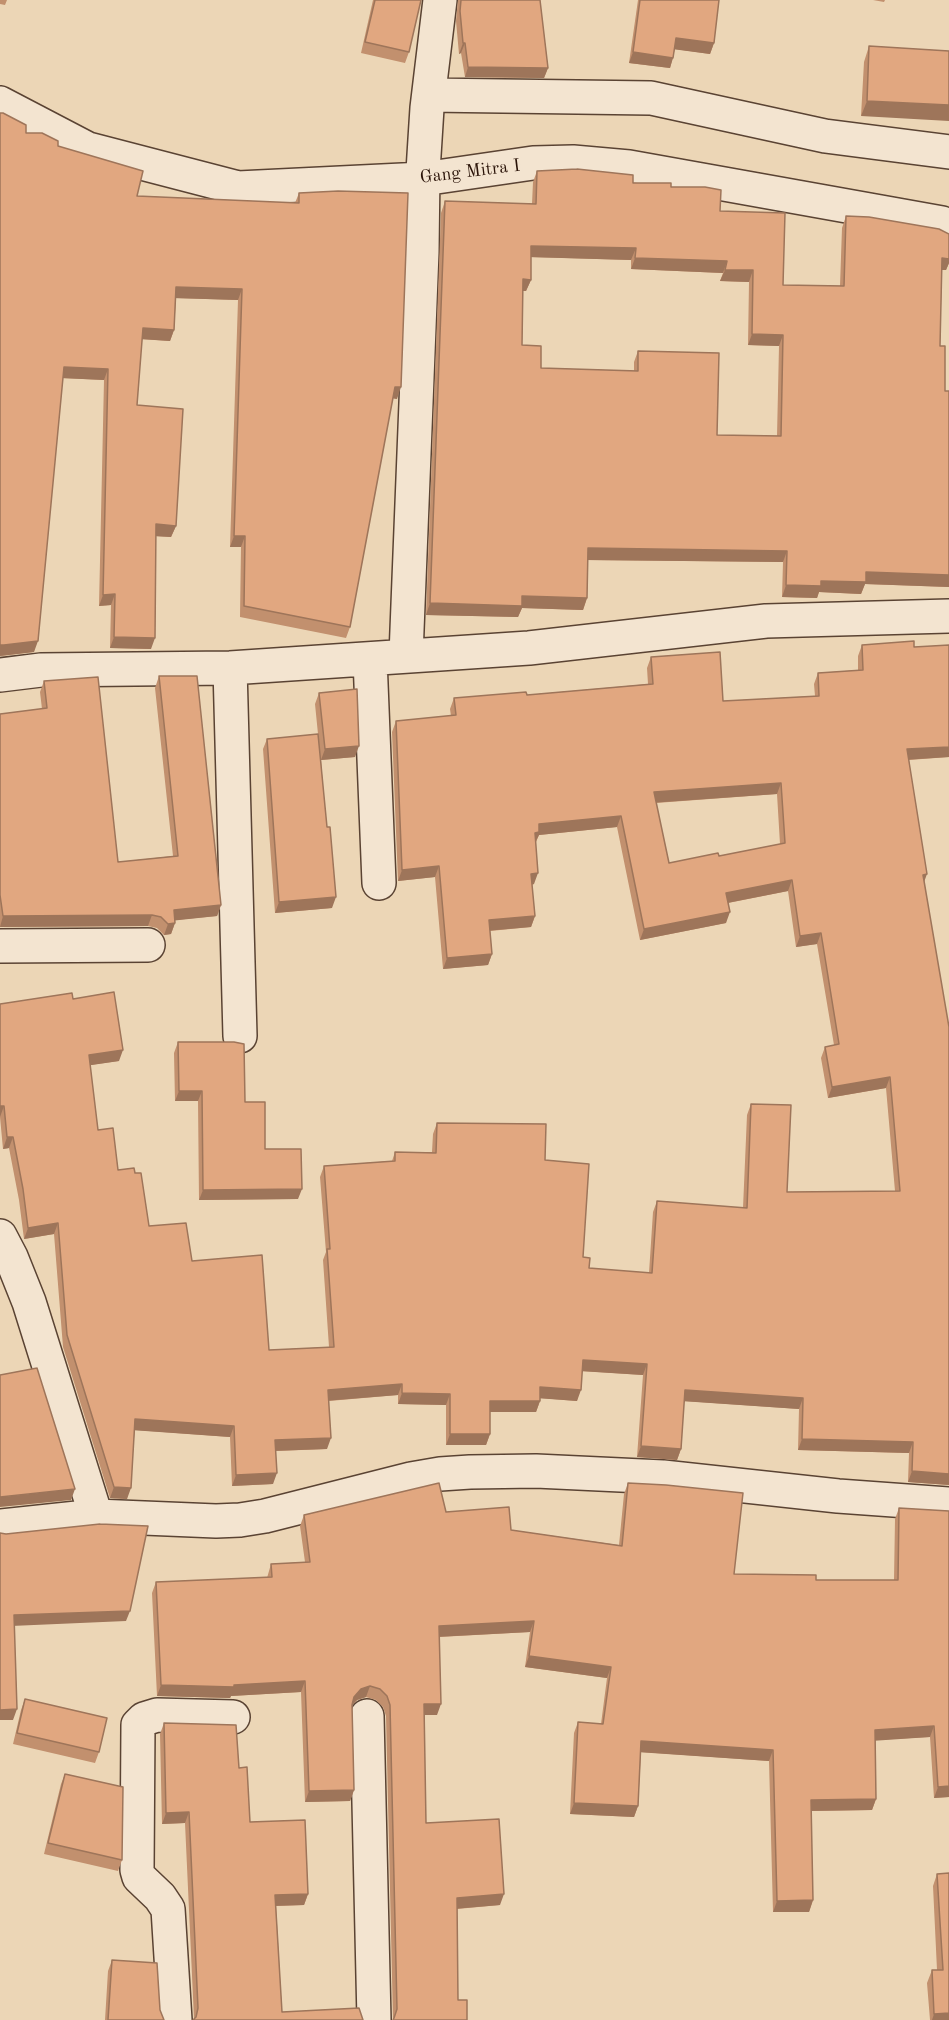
<!DOCTYPE html>
<style>
body{margin:0}
canvas{display:block;background:#ecd6b6}
</style>
<canvas width="949" height="2020"></canvas>
<script>
const ctx = document.querySelector('canvas').getContext('2d');
ctx.lineJoin = 'round';
const toPath = rows => new Path2D(rows.map(r => 'M' + r).join(''));
function strokePath(path, color, width, dash) { ctx.strokeStyle = color; ctx.lineWidth = width; ctx.lineCap = dash ? 'butt' : 'round'; ctx.setLineDash(dash || []); ctx.stroke(path); }
function paint(path, color) { ctx.fillStyle = color; ctx.fill(path, 'evenodd'); }
function label(font, color, halo, rows, align = 'center') {
  ctx.font = font + ' "Old Standard TT",serif'; ctx.lineWidth = 6; ctx.setLineDash([]); ctx.textBaseline = 'middle'; ctx.strokeStyle = halo; ctx.fillStyle = color; for (const [text, x, y, turn = 0] of rows) {
    ctx.save(); ctx.translate(x, y); ctx.rotate((+turn || 0) * Math.PI / 180); ctx.textAlign = isNaN(turn) ? turn : align; if (halo) ctx.strokeText(text, 0, 0); ctx.fillText(text, 0, 0); ctx.restore();
  }
}
const street = toPath([
 [429,95,651,98,825,136,949,152],
 [0,103,88,149,238,188,423,179,533,163,573,162,629,167,942,223,949,228],
 [406,655,422,252,423,171,427,108,440,0],
 [370,659,379,883],
 [230,668,240,1036],
 [0,675,41,670,230,668,529,648,766,621,949,616],
 [0,946,148,945],
 [0,1236,11,1257,29,1302,96,1516],
 [0,1526,96,1516,216,1521,240,1520,265,1516,411,1479,440,1474,470,1472,536,1471,663,1477,838,1496,949,1504],
 [367,1716,374,2020],
 [175,2020,168,1909,160,1897,139,1877,137,1870,138,1725,144,1719,157,1715,233,1717]
]);
strokePath(street, '#5a4333', 36);
strokePath(street, '#f3e4d0', 33);
paint(toPath([
 [0,0,7,0,5,5,0,4],
 [373,0,421,0,409,52,405,63,361,53],
 [458,0,540,0,548,68,544,78,465,77,461,53,459,54,456,21],
 [638,0,719,0,714,43,710,54,675,49,670,68,629,63],
 [873,0,885,0,884,2],
 [869,46,949,51,861,116,864,62],
 [26,133,58,146,137,196,295,203,299,193,397,399,393,398,350,627,346,638,240,617,241,547,230,547,238,300,176,298,174,330,170,341,142,339,137,405,176,526,171,537,156,536,151,649,110,648,111,605,99,606,104,380,63,378,34,652,0,656],
 [537,171,671,187,720,211,783,285,840,286,842,228,846,216,949,234,949,263,946,270,942,270,940,346,945,391,949,391,949,587,865,584,861,594,819,592,817,598,782,597,783,562,588,560,587,598,583,610,522,608,518,617,426,615,441,213,445,201,532,204,533,182],
 [531,257,631,260,631,269,723,273,720,281,749,282,748,345,779,346,777,436,717,435,638,351,634,362,634,371,541,368,522,345,523,291,526,291,531,280],
 [862,645,914,647,949,757,909,760,924,882,949,1485,908,1482,909,1453,798,1450,799,1409,684,1401,681,1449,677,1460,637,1457,643,1375,582,1371,577,1401,540,1398,540,1401,536,1412,490,1412,490,1434,486,1445,446,1445,446,1405,398,1404,398,1395,329,1401,327,1449,276,1451,273,1484,232,1486,230,1437,135,1430,127,1499,110,1498,63,1347,54,1234,24,1239,19,1200,9,1148,3,1149,0,1117,0,1004,73,999,119,1061,90,1065,98,1130,118,1170,135,1173,149,1226,192,1261,269,1350,329,1347,323,1260,326,1252,320,1177,324,1166,392,1161,395,1152,432,1152,433,1134,437,1123,545,1160,583,1257,589,1268,649,1273,653,1212,657,1201,743,1208,747,1115,751,1104,787,1192,895,1191,886,1088,828,1098,821,1058,825,1047,834,1045,817,944,796,947,788,891,728,903,726,923,640,940,617,827,539,835,536,842,534,884,532,885,535,916,531,927,490,931,492,954,488,965,443,969,435,877,398,881,392,732,396,721,451,716,450,709,454,698,527,695,648,684,647,668,651,657,723,701,815,696,814,684,818,673,858,670,858,656],
 [777,794,780,844,719,856,669,863,656,803],
 [159,676,221,905,217,916,175,920,175,923,171,934,164,935,157,928,148,926,0,927,0,714,42,709,40,692,44,681,118,862,173,856,155,688],
 [319,693,355,757,321,760,332,908,275,913,263,749,267,739,318,734,315,704],
 [178,1042,245,1102,265,1149,298,1199,199,1200,198,1101,175,1101,174,1053],
 [628,1483,734,1574,816,1580,894,1580,895,1519,899,1508,949,1511,949,1797,934,1798,930,1737,875,1740,876,1799,872,1810,811,1811,813,1900,809,1912,773,1912,769,1761,641,1752,638,1806,634,1817,570,1814,574,1733,578,1722,601,1724,607,1678,525,1667,530,1632,439,1637,437,1715,424,1715,426,1823,500,1905,457,1909,458,2000,393,2020,386,1716,383,1707,376,1700,366,1697,357,1700,352,1705,354,1790,350,1801,305,1802,301,1692,231,1696,230,1698,157,1696,152,1593,156,1582,267,1578,271,1564,305,1562,300,1526,304,1515,446,1512,511,1530,619,1545,624,1494],
 [25,1699,99,1752,95,1763,13,1744,21,1710],
 [164,1723,239,1768,250,1822,308,1894,304,1905,276,1906,282,2012,362,2019,194,2019,185,1823,162,1824,160,1734],
 [65,1774,122,1860,118,1871,44,1854,61,1784],
 [937,1874,949,2020,930,2020,927,1983,932,1970,937,1970,933,1886],
 [112,1960,160,2010,164,2020,105,2020,108,1971]
]), '#c2906e');
paint(toPath([
 [676,38,714,43,710,54,672,49],
 [463,43,465,43,461,53,459,54],
 [633,52,673,58,670,68,629,63],
 [468,67,548,68,544,78,465,77],
 [867,101,949,105,949,121,861,116],
 [531,246,636,248,631,260,527,257],
 [635,258,727,261,723,273,631,269],
 [942,258,949,259,949,263,946,270,938,270],
 [725,270,753,270,749,282,720,281],
 [523,279,531,280,526,291,519,291],
 [176,287,242,289,238,300,172,298],
 [143,328,174,330,170,341,139,339],
 [752,334,783,335,779,346,748,345],
 [64,367,108,369,104,380,60,378],
 [395,387,401,387,397,399,391,398],
 [156,524,176,526,171,537,152,536],
 [234,536,245,536,241,547,230,547],
 [588,548,787,551,783,562,584,560],
 [866,572,949,575,949,587,865,584,861,594,819,592,817,598,782,597,786,585,821,581],
 [115,594,111,605,99,606,103,595],
 [522,596,587,598,583,610,522,608,518,617,426,615,430,603],
 [114,637,155,638,151,649,110,648],
 [38,641,34,652,0,656,0,645],
 [359,746,355,757,321,760,325,749],
 [949,747,949,757,903,760,907,749],
 [781,783,777,794,650,803,654,792],
 [621,816,617,827,539,835,535,843,531,844,539,824],
 [439,866,435,877,398,881,402,870],
 [538,873,534,884,527,885,531,874],
 [927,874,923,885,923,875],
 [792,880,788,891,722,904,726,893],
 [336,897,332,908,275,913,279,902],
 [221,905,217,916,170,921,174,910],
 [730,912,726,923,640,940,644,929],
 [152,915,148,926,0,927,3,916],
 [535,916,531,927,485,931,489,920],
 [175,923,171,934,164,935,168,924],
 [821,933,817,944,796,947,800,936],
 [492,954,488,965,443,969,447,958],
 [123,1050,119,1061,85,1066,89,1055],
 [890,1077,886,1088,828,1098,832,1087],
 [179,1091,202,1091,198,1101,175,1101],
 [0,1106,4,1106,0,1117],
 [7,1137,13,1137,9,1148,3,1149],
 [302,1189,298,1199,199,1200,203,1190],
 [58,1223,54,1234,24,1239,28,1228],
 [583,1360,647,1364,643,1375,579,1371],
 [402,1384,398,1395,324,1401,328,1390],
 [540,1387,581,1390,577,1401,536,1398],
 [685,1390,803,1398,799,1409,681,1401],
 [402,1393,450,1394,446,1405,398,1404],
 [490,1401,540,1401,536,1412,486,1412],
 [135,1419,234,1426,230,1437,131,1430],
 [450,1434,490,1434,486,1445,446,1445],
 [331,1438,327,1449,271,1451,275,1440],
 [802,1439,913,1442,909,1453,798,1450],
 [641,1446,681,1449,677,1460,637,1457],
 [912,1471,949,1474,949,1485,908,1482],
 [277,1473,273,1484,232,1486,236,1475],
 [114,1487,131,1488,127,1499,110,1498],
 [75,1489,71,1500,0,1507,0,1497,2,1497],
 [130,1611,126,1621,11,1626,14,1615],
 [534,1621,530,1632,435,1637,439,1626],
 [529,1656,611,1667,607,1678,525,1667],
 [305,1681,301,1692,231,1696,230,1698,157,1696,161,1685,234,1685],
 [370,1686,366,1697,357,1700,350,1708,354,1697,361,1689],
 [424,1704,441,1704,437,1715,420,1715],
 [17,1709,13,1720,0,1720,0,1710],
 [934,1726,930,1737,871,1741,875,1730],
 [641,1741,773,1750,769,1761,637,1752],
 [949,1786,949,1797,934,1798,938,1787],
 [354,1790,350,1801,305,1802,309,1791],
 [876,1799,872,1810,807,1811,811,1800],
 [574,1803,638,1806,634,1817,570,1814],
 [189,1812,185,1823,162,1824,166,1813],
 [308,1894,304,1905,271,1906,275,1895],
 [504,1894,500,1905,453,1909,457,1898],
 [813,1900,809,1912,773,1912,777,1901],
 [949,2013,949,2020,932,2020,934,2014]
]), '#9e755a');
const building = toPath([
 [375,0,421,0,409,52,365,42,375,0],
 [461,0,540,0,548,68,468,67,465,43,463,43,460,11,461,0],
 [640,0,719,0,714,43,676,38,673,58,633,52,640,0],
 [869,46,949,51,949,105,867,101,869,46],
 [0,113,3,113,26,125,26,133,42,133,58,141,58,146,143,171,137,196,299,203,299,193,338,191,408,193,401,387,395,387,350,627,244,606,245,536,234,536,242,289,176,287,174,330,143,328,137,405,183,409,176,526,156,524,155,638,114,637,115,594,103,595,108,369,64,367,38,641,4,645,0,645,0,113],
 [577,169,633,175,633,183,671,183,671,187,705,187,721,190,720,211,785,213,783,285,844,286,846,216,869,217,939,229,949,234,949,259,942,258,940,346,945,346,945,391,949,391,949,575,866,572,866,582,821,581,821,586,786,585,787,551,588,548,587,598,522,596,522,606,430,603,445,201,536,204,537,171,577,169],
 [531,246,636,248,635,258,727,261,725,270,753,270,752,334,783,335,781,436,717,435,719,353,638,351,638,371,541,368,541,346,522,345,523,279,531,280,531,246],
 [914,641,914,647,949,645,949,747,907,749,927,874,923,875,949,1027,949,1474,912,1471,913,1442,802,1439,803,1398,685,1390,681,1449,641,1446,647,1364,583,1360,581,1390,540,1387,540,1401,490,1401,490,1434,450,1434,450,1394,402,1393,402,1384,328,1390,331,1438,275,1440,277,1473,236,1475,234,1426,135,1419,131,1488,114,1487,67,1335,58,1223,28,1228,23,1189,13,1137,7,1137,4,1106,0,1106,0,1004,72,993,73,999,114,992,123,1050,89,1055,98,1130,113,1128,118,1170,134,1168,135,1173,141,1173,149,1226,186,1223,192,1261,262,1255,269,1350,334,1347,327,1249,330,1249,324,1166,395,1161,395,1152,436,1153,437,1123,546,1124,545,1160,589,1164,583,1257,590,1258,589,1268,652,1273,657,1201,747,1208,751,1104,791,1105,787,1192,900,1191,890,1077,832,1087,825,1047,839,1044,821,933,800,936,792,880,726,893,730,912,644,929,621,816,539,824,539,832,535,833,538,873,531,874,535,916,489,920,492,954,447,958,439,866,402,870,396,721,456,715,454,698,526,692,527,695,653,684,651,657,720,652,723,701,819,696,818,673,863,670,862,645,914,641],
 [781,783,785,843,719,856,718,853,669,863,654,792,781,783],
 [159,676,197,676,221,905,174,910,175,923,168,924,161,917,152,915,3,916,0,895,0,714,47,708,44,681,98,677,118,862,178,856,159,676],
 [357,689,359,746,325,749,319,693,357,689],
 [318,734,327,827,330,827,336,897,279,902,267,739,318,734],
 [178,1042,234,1042,244,1044,245,1102,265,1102,265,1149,301,1149,302,1189,203,1190,202,1091,179,1091,178,1042],
 [37,1368,75,1489,0,1497,0,1375,37,1368],
 [439,1483,446,1512,509,1507,511,1530,622,1546,628,1483,666,1485,743,1493,734,1574,816,1575,816,1580,898,1580,899,1508,949,1511,949,1786,938,1787,934,1726,875,1730,876,1799,811,1800,813,1900,777,1901,773,1750,641,1741,638,1806,574,1803,578,1722,603,1724,611,1667,529,1656,534,1621,439,1626,441,1704,424,1704,426,1823,499,1819,504,1894,457,1898,458,2000,467,2000,467,2020,393,2020,394,2018,397,2009,390,1705,387,1696,380,1689,370,1686,361,1689,354,1697,352,1705,354,1790,309,1791,305,1681,234,1685,234,1687,161,1685,156,1582,272,1577,271,1564,310,1562,304,1515,439,1483],
 [100,1524,148,1526,130,1611,14,1615,17,1709,0,1710,0,1533,6,1534,100,1524],
 [25,1699,107,1718,99,1752,17,1733,25,1699],
 [164,1723,236,1725,239,1768,247,1767,250,1822,305,1820,308,1894,275,1895,282,2012,359,2008,363,2020,193,2020,196,2017,198,2008,189,1812,166,1813,164,1723],
 [65,1774,123,1787,122,1860,48,1843,65,1774],
 [949,1873,949,2013,934,2014,932,1970,943,1970,937,1874,949,1873],
 [112,1960,157,1963,160,2010,164,2020,108,2020,112,1960]
]);
paint(building, '#e1a780');
strokePath(building, '#9e755a', 1.5);
label('18px', '#291207', '#f3e4d0', [
 ["Gang Mitra I",470,172,-7]
]);
</script>
